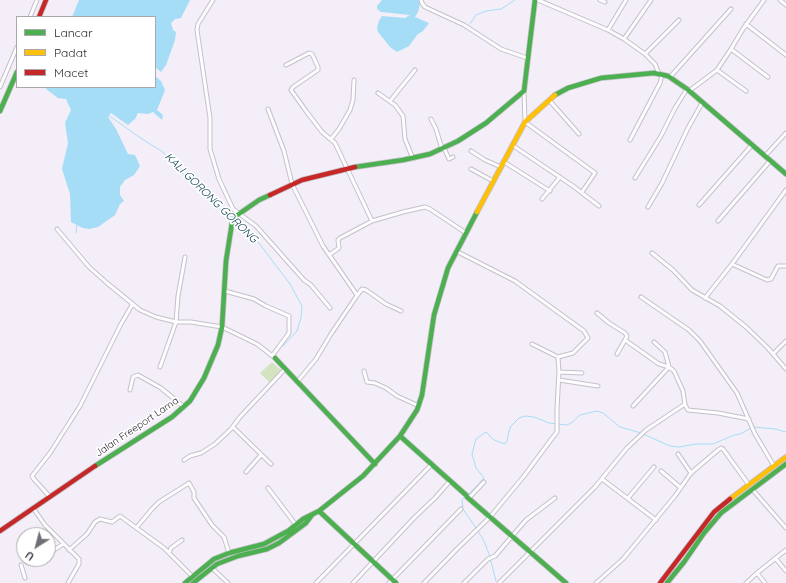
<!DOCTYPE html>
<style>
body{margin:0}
#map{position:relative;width:786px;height:583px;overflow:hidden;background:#f3eef8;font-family:Quicksand,sans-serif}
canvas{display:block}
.legend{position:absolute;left:16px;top:16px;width:140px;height:72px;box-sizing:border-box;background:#fff;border:1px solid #aba9ac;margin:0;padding:5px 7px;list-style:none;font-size:12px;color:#2c292f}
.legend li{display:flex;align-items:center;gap:8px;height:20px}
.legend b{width:20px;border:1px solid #aba9ac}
.north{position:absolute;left:16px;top:527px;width:40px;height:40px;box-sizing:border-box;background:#fff;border:1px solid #aba9ac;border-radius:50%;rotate:216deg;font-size:11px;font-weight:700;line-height:16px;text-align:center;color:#2c292f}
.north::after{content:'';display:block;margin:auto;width:14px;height:18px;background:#726e75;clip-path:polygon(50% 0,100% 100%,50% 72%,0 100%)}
</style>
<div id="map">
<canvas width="786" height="583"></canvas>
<ul class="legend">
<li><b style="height:5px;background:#4caf50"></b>Lancar</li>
<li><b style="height:5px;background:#ffc107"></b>Padat</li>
<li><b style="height:5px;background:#c62828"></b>Macet</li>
</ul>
<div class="north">U</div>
</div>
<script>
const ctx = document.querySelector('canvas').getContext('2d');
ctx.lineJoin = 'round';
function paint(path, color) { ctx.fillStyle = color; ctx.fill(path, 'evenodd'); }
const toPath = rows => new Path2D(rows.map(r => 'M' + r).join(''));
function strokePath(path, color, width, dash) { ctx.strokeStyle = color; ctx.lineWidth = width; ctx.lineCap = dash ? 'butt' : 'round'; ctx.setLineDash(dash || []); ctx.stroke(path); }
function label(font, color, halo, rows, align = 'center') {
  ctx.font = font + ' Quicksand,sans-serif'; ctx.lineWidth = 3.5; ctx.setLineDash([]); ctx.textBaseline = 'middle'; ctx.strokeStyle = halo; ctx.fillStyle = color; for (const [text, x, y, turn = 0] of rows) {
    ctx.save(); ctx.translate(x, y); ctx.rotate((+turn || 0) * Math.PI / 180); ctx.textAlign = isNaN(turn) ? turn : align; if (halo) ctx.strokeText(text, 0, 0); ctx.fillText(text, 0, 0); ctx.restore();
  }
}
paint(toPath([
 [272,362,281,370,270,383,260,373]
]), '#d4e4c1');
paint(toPath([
 [79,0,190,0,181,18,175,19,171,23,173,30,176,32,175,40,166,65,161,72,155,67,155,17,72,17],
 [382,0,421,0,418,12,415,17,429,23,423,31,417,35,409,46,397,52,390,47,378,32,377,27,379,21,382,16,405,18,410,15,381,12,377,9,377,6],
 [155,76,161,81,165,90,157,110,163,115,162,120,153,112,148,114,138,113,135,119,128,125,111,113,108,117,116,129,128,154,135,155,140,166,134,175,125,180,120,187,120,195,124,201,120,204,115,215,98,227,89,229,83,228,71,222,70,194,62,169,68,143,65,123,71,110,66,99,58,98,46,89,47,87,155,87]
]), '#a5ddf7');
strokePath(toPath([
 [470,24,476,15,486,11,501,9,515,0],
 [465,29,466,28],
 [108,115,142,139,163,152,185,176,217,207,233,218],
 [236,220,255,238,290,284,302,306,301,318,297,331,283,346],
 [76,233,77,225],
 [754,427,775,429,786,432],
 [468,495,484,478,476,468,472,454,476,439,486,432,494,440,505,444,507,441,509,431,511,426,519,418,525,416,534,417,549,423,567,425,571,423,580,415,597,411,603,413,620,427,641,433,670,446,679,447,696,444,713,444,734,435,740,434,751,428],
 [465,497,462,500,463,509,476,528],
 [478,531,484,541,489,554,496,581]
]), '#a5ddf7', 1);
const street = toPath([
 [213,0,198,24,197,30,210,118,210,149,219,179,233,209,256,226,304,280,311,285,330,308],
 [421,0,422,3,425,7,464,25,501,49,527,58],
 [538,0,608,30,624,39,645,54,655,64,659,74],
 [600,0,605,2],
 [780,0,786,5],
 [30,17,37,0],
 [746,24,786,55],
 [608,30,626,0],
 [624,39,651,0],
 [731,49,768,77],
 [645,54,679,20],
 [286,65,309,53,312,54,318,67,318,70,293,87,291,90,306,111,322,132,335,143,372,221,403,212,425,207,430,209,466,233],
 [717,70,746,91],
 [670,77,731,9],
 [0,87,17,47],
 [524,91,525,122,595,173,582,192],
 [689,91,717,70,731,49,743,29,764,0],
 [378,93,395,105,403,116,405,139,413,159],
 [549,100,579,134],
 [390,101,415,70],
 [268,109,284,151,292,184,323,246,357,295],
 [431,119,436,129,442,149],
 [331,139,339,129,350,110,353,100,354,80],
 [630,140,660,83,662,75],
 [512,145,573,186,599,206],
 [444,148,449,159,453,157],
 [471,151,485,160,501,167],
 [765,156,786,133],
 [504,162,550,191],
 [471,169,493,181],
 [635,178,661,136,675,108,687,89],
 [542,199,560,177],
 [699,205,752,145],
 [648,207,662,183,688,128,702,103],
 [718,221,770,161],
 [57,229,89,267,107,283,140,310,156,317,176,322,191,322,222,327,257,344,275,358],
 [652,253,673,270,692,290,720,306,746,327,767,347,786,369],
 [329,255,339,248,338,240,340,238,372,221],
 [732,264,767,280,771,279,778,266,786,266],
 [225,291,254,299,266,306,289,316,289,333,272,356],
 [641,297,689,330,700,341,737,393,755,434,774,466],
 [705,298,732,264,786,190],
 [597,313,609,323,625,333,627,336,625,340,659,364,669,367,674,371,683,391,685,405,688,410,718,413,749,419],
 [532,344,558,357],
 [617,354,625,340],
 [773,354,786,341],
 [160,367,176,322,178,296,185,257],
 [364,371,367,382,375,383,386,388,397,396,419,406],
 [559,372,582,373],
 [559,380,598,386],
 [297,382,316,359,331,334,356,297,362,289,366,290,386,304,401,311],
 [130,390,133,377,138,375,161,388,184,407],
 [633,406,669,367,665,352,654,342],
 [233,427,271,464],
 [678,454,691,473],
 [184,460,190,456,201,453,215,444,231,429,240,417,285,369],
 [661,471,681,488],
 [246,472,261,455],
 [602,479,656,520],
 [268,488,296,525],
 [752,489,786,528],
 [50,497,33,478,32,476,50,453,80,406,121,324,132,305],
 [469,498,484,482],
 [628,498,654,467],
 [33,508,45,525,79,559,79,564,68,583],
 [137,527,152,509,159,502,189,483,194,492,194,498,212,525,224,537,229,553],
 [69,550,87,534,95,522,100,519,112,522,120,516,164,548,192,576],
 [169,553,171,548,182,540],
 [48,554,63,544],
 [776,559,786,571],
 [29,563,38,559],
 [21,565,25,578],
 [212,568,228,583],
 [316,583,432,464],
 [353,583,415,517,435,498,450,481],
 [389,583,461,509],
 [424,583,457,549,490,517,524,476,553,437,557,432,557,409,559,372,558,357,573,353,588,338,584,331,515,281,456,251],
 [464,583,488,559,495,556,526,520,555,498],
 [499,583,595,487,627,448,646,430,685,404],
 [596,583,623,559,675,496,691,473,718,450,721,448,723,449,749,485],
 [746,583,757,573],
 [765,583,757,573,786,550]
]);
const fast = toPath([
 [555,95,568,88,601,78,654,73,668,76,687,89,786,174],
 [0,111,17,72],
 [355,167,403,160,430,154,458,141,486,123,524,91,535,0],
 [275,358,375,464],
 [400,436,466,495],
 [95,466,172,417,190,401,204,378,218,345,222,327,226,261,232,223,236,216,259,200,270,195],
 [467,497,566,583],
 [319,511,396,583],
 [185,583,214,559,229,553,264,544,288,531,303,519,319,511,363,476,400,436,417,410,422,395,434,315,448,268,477,212],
 [193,583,217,564,238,556,267,549,279,543,306,523,312,515],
 [667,583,684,562,704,533,721,513,786,464]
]);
const slow = toPath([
 [477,212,525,122,555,95],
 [730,499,786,457]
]);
const jam = toPath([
 [39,17,46,0],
 [270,195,302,180,355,167],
 [0,531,95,466],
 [660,583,714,512,730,499]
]);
strokePath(street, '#c5c1c9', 5);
strokePath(fast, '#c5c1c9', 6);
strokePath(slow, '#c5c1c9', 6);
strokePath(jam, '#c5c1c9', 6);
strokePath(street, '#fdfcfe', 3);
strokePath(fast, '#4caf50', 4.5);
strokePath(slow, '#ffc107', 4.5);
strokePath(jam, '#c62828', 4.5);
label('10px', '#2c292f', '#fff', [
 ["Jalan Freeport Lama",137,427,-34]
]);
label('italic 11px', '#124353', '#fff', [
 ["KALI GORONG GORONG",211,198,44]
]);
</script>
